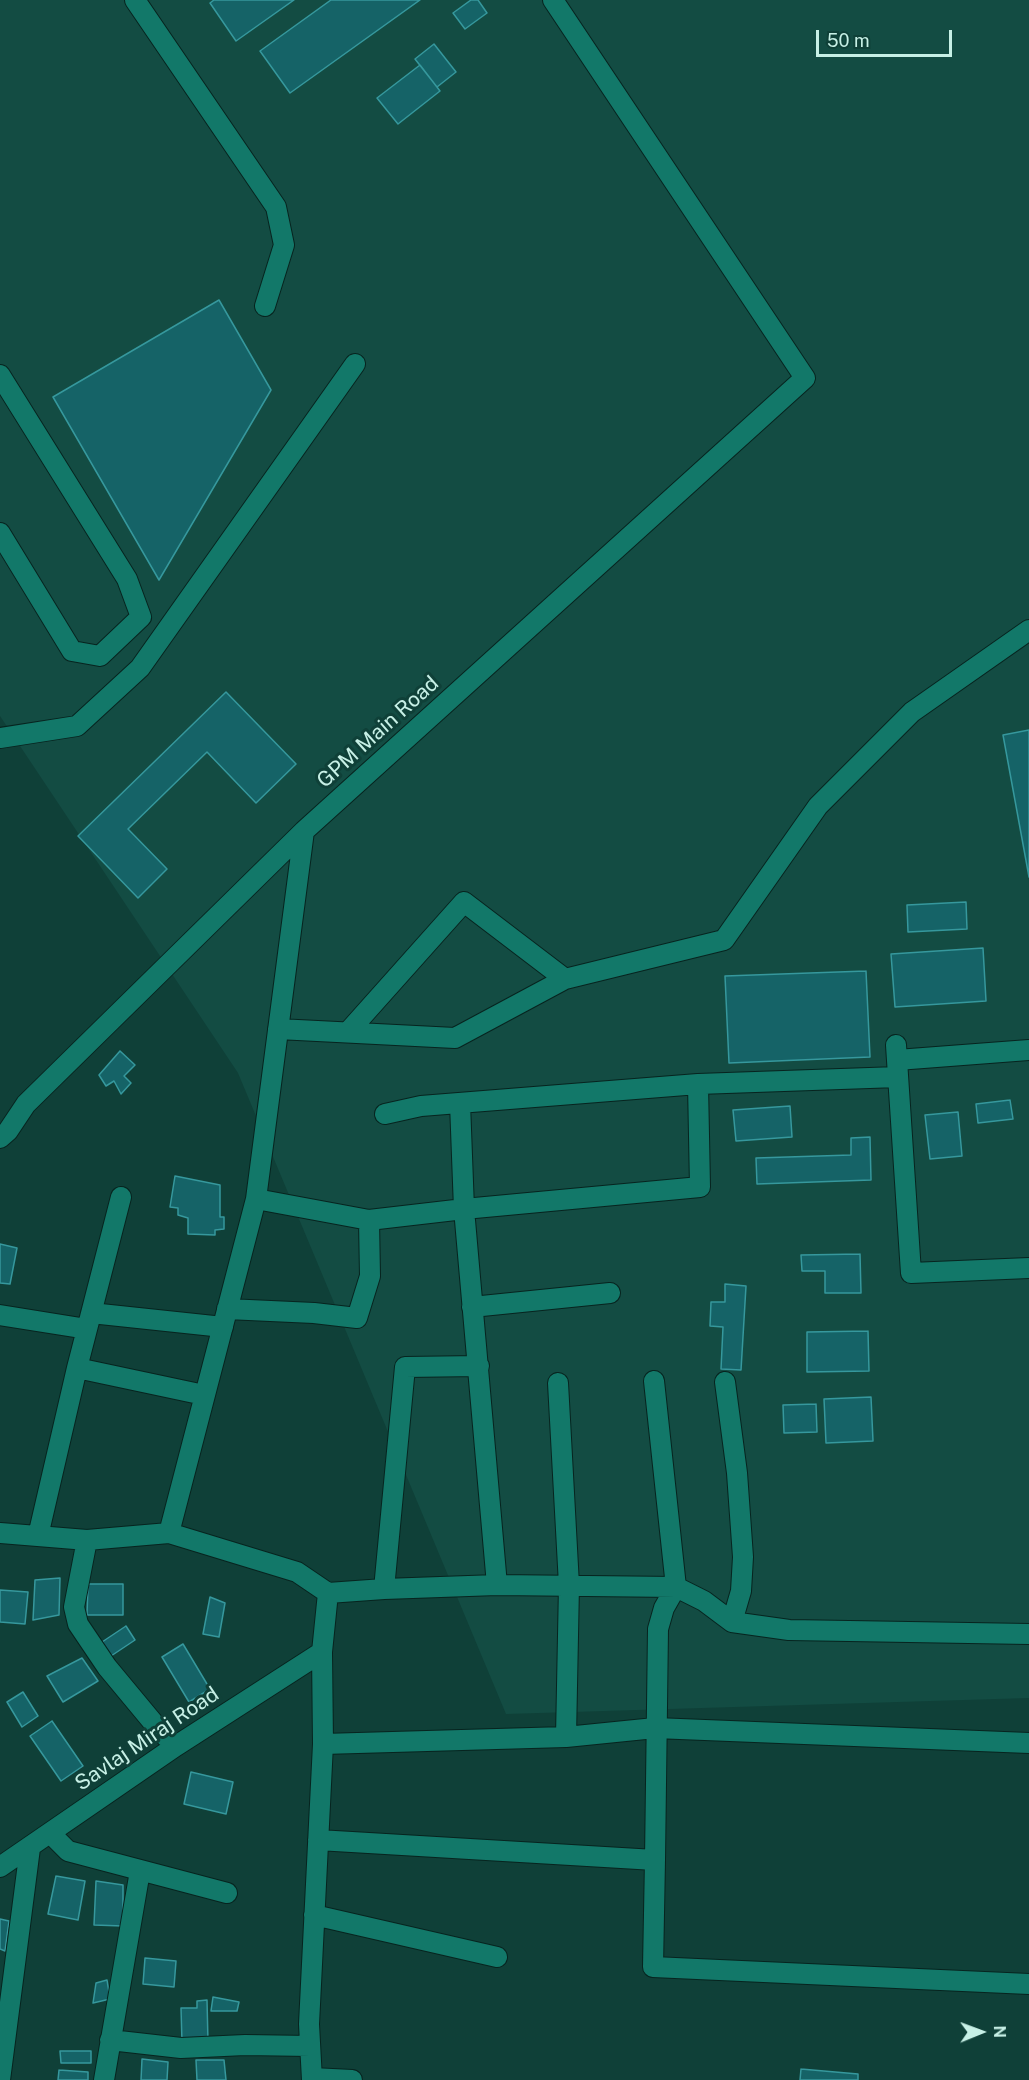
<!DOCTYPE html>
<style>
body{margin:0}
#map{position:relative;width:1029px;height:2080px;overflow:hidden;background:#0f4038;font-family:"Public Sans",sans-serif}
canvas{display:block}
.north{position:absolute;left:951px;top:2002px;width:60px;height:60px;-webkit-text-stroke:4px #0f4038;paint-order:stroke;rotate:89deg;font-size:16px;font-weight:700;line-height:24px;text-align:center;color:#c7f0e6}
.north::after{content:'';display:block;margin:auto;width:21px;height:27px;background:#c7f0e6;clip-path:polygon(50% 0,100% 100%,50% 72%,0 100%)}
.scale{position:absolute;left:816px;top:30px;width:136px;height:27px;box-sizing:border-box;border:3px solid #c7f0e6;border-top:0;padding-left:8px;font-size:18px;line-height:21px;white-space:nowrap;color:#c7f0e6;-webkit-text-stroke:4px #0f4038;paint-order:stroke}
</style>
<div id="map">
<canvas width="1029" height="2080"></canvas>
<div class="north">N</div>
<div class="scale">50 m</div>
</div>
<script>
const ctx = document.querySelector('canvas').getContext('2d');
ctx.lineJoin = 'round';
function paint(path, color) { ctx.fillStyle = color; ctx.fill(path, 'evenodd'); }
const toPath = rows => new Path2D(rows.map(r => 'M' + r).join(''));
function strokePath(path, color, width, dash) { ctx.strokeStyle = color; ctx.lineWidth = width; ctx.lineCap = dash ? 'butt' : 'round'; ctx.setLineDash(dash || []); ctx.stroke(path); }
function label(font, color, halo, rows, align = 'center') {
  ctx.font = font + ' "Public Sans",sans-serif'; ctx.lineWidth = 6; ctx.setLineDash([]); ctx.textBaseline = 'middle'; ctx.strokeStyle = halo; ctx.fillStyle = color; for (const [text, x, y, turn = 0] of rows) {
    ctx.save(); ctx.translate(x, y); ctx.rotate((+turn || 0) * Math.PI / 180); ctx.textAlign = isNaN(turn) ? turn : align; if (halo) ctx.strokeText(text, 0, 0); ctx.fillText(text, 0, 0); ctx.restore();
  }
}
paint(toPath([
 [0,0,1029,0,1029,1698,506,1714,238,1073,0,716]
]), '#134c43');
const building = toPath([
 [214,0,294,0,236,41,210,3,214,0],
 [331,0,420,0,290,93,260,51,331,0],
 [471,0,478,0,487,13,465,29,453,13,471,0],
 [434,44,456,72,437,87,415,59,434,44],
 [420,65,440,91,398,124,377,98,420,65],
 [219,300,271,390,159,580,53,397,219,300],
 [226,692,296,764,256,803,207,752,128,829,167,869,138,898,78,836,226,692],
 [1029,730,1029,877,1003,735,1029,730],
 [966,902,967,929,908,932,907,905,966,902],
 [983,948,986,1001,895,1007,891,954,983,948],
 [866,971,870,1057,729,1063,725,976,866,971],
 [120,1051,135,1065,124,1076,131,1083,121,1094,114,1081,106,1086,99,1075,120,1051],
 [1010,1100,1013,1119,978,1123,976,1104,1010,1100],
 [790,1106,792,1137,736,1141,733,1110,790,1106],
 [958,1112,962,1156,930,1159,925,1115,958,1112],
 [870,1137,871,1180,757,1184,756,1158,851,1155,851,1138,870,1137],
 [175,1176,220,1185,220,1217,224,1217,224,1229,215,1230,215,1235,188,1234,188,1218,178,1215,178,1208,170,1207,175,1176],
 [0,1244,17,1248,10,1284,0,1283,0,1244],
 [860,1254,861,1293,825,1293,825,1271,802,1271,801,1255,860,1254],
 [725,1284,746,1286,741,1370,721,1369,723,1327,710,1326,711,1302,725,1302,725,1284],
 [868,1331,869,1371,807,1372,807,1332,868,1331],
 [871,1397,873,1441,826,1443,824,1399,871,1397],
 [816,1404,817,1432,784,1433,783,1405,816,1404],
 [60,1578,59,1615,33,1620,35,1580,60,1578],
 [88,1584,123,1584,123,1615,87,1615,88,1584],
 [0,1590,28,1592,25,1624,0,1622,0,1590],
 [210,1597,225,1603,219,1637,203,1634,210,1597],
 [126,1626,135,1640,108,1658,99,1644,126,1626],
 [183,1644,210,1689,189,1702,162,1657,183,1644],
 [82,1658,98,1681,63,1702,47,1676,82,1658],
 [23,1692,38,1716,22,1727,7,1702,23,1692],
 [52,1721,83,1766,61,1781,30,1736,52,1721],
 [191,1772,233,1782,226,1814,184,1804,191,1772],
 [56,1876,85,1881,78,1920,48,1914,56,1876],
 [96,1881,123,1885,123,1926,94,1925,96,1881],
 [0,1919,9,1921,5,1951,0,1949,0,1919],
 [145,1958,176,1961,174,1987,143,1984,145,1958],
 [107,1980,110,1999,93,2003,96,1983,107,1980],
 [213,1997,239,2002,237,2011,211,2011,213,1997],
 [207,2000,208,2042,182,2043,181,2008,197,2008,197,2001,207,2000],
 [60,2051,91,2051,91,2063,61,2063,60,2051],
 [142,2059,168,2062,167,2080,141,2080,142,2059],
 [196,2060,224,2060,226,2080,197,2080,196,2060],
 [801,2069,858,2074,858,2080,800,2080,801,2069],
 [59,2070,88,2072,88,2080,58,2080,59,2070]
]);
paint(building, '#156367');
strokePath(building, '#36989d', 1.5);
const minor = toPath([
 [135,0,276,207,284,245,265,306],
 [0,375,127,579,141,617,100,656,72,651,0,533],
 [0,738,77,726,140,668,355,364],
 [278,1029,455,1038,565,979],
 [348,1032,464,902,565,979,724,940,818,806,912,712,1029,630],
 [896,1045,911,1273,1029,1268],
 [897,1060,1029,1050],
 [698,1084,898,1077],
 [0,1138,8,1131,26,1104,304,831,805,378,553,0],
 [256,1199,369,1220,464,1209,700,1187,698,1084,421,1106,385,1114],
 [472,1307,610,1293],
 [227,1309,314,1313,357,1318,370,1276,369,1220],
 [91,1313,223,1327],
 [0,1315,87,1329],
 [77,1368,204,1395],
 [725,1382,737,1473,743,1557,741,1591,732,1622],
 [0,1533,87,1540,169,1533,297,1572,328,1593,322,1652,323,1744,309,2024,312,2080],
 [169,1533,256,1199,304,831],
 [38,1536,77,1368,121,1197],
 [87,1540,74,1607,78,1624,107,1667,161,1732,176,1746],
 [497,1585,676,1587,704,1601,732,1622,789,1630,1029,1634],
 [384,1589,405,1367,479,1366],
 [328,1593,384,1589,497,1585,464,1209,460,1103],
 [566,1737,655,1728,1029,1743],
 [323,1744,566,1737,569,1585,558,1383],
 [51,1834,68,1851,227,1893],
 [318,1840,655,1860,658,1629,664,1608,676,1587,654,1381],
 [655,1860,653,1967,1029,1984],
 [0,1867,176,1746,322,1652],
 [314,1915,497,1957],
 [110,2040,181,2048,245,2045,310,2046],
 [312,2078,352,2080],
 [0,2080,30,1848],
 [104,2080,140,1871]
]);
strokePath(minor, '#07241f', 22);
strokePath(minor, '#127869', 20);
label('21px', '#c7f0e6', '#0f4038', [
 ["GPM Main Road",378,732,-42],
 ["Savlaj Miraj Road",147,1739,-34]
]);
</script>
